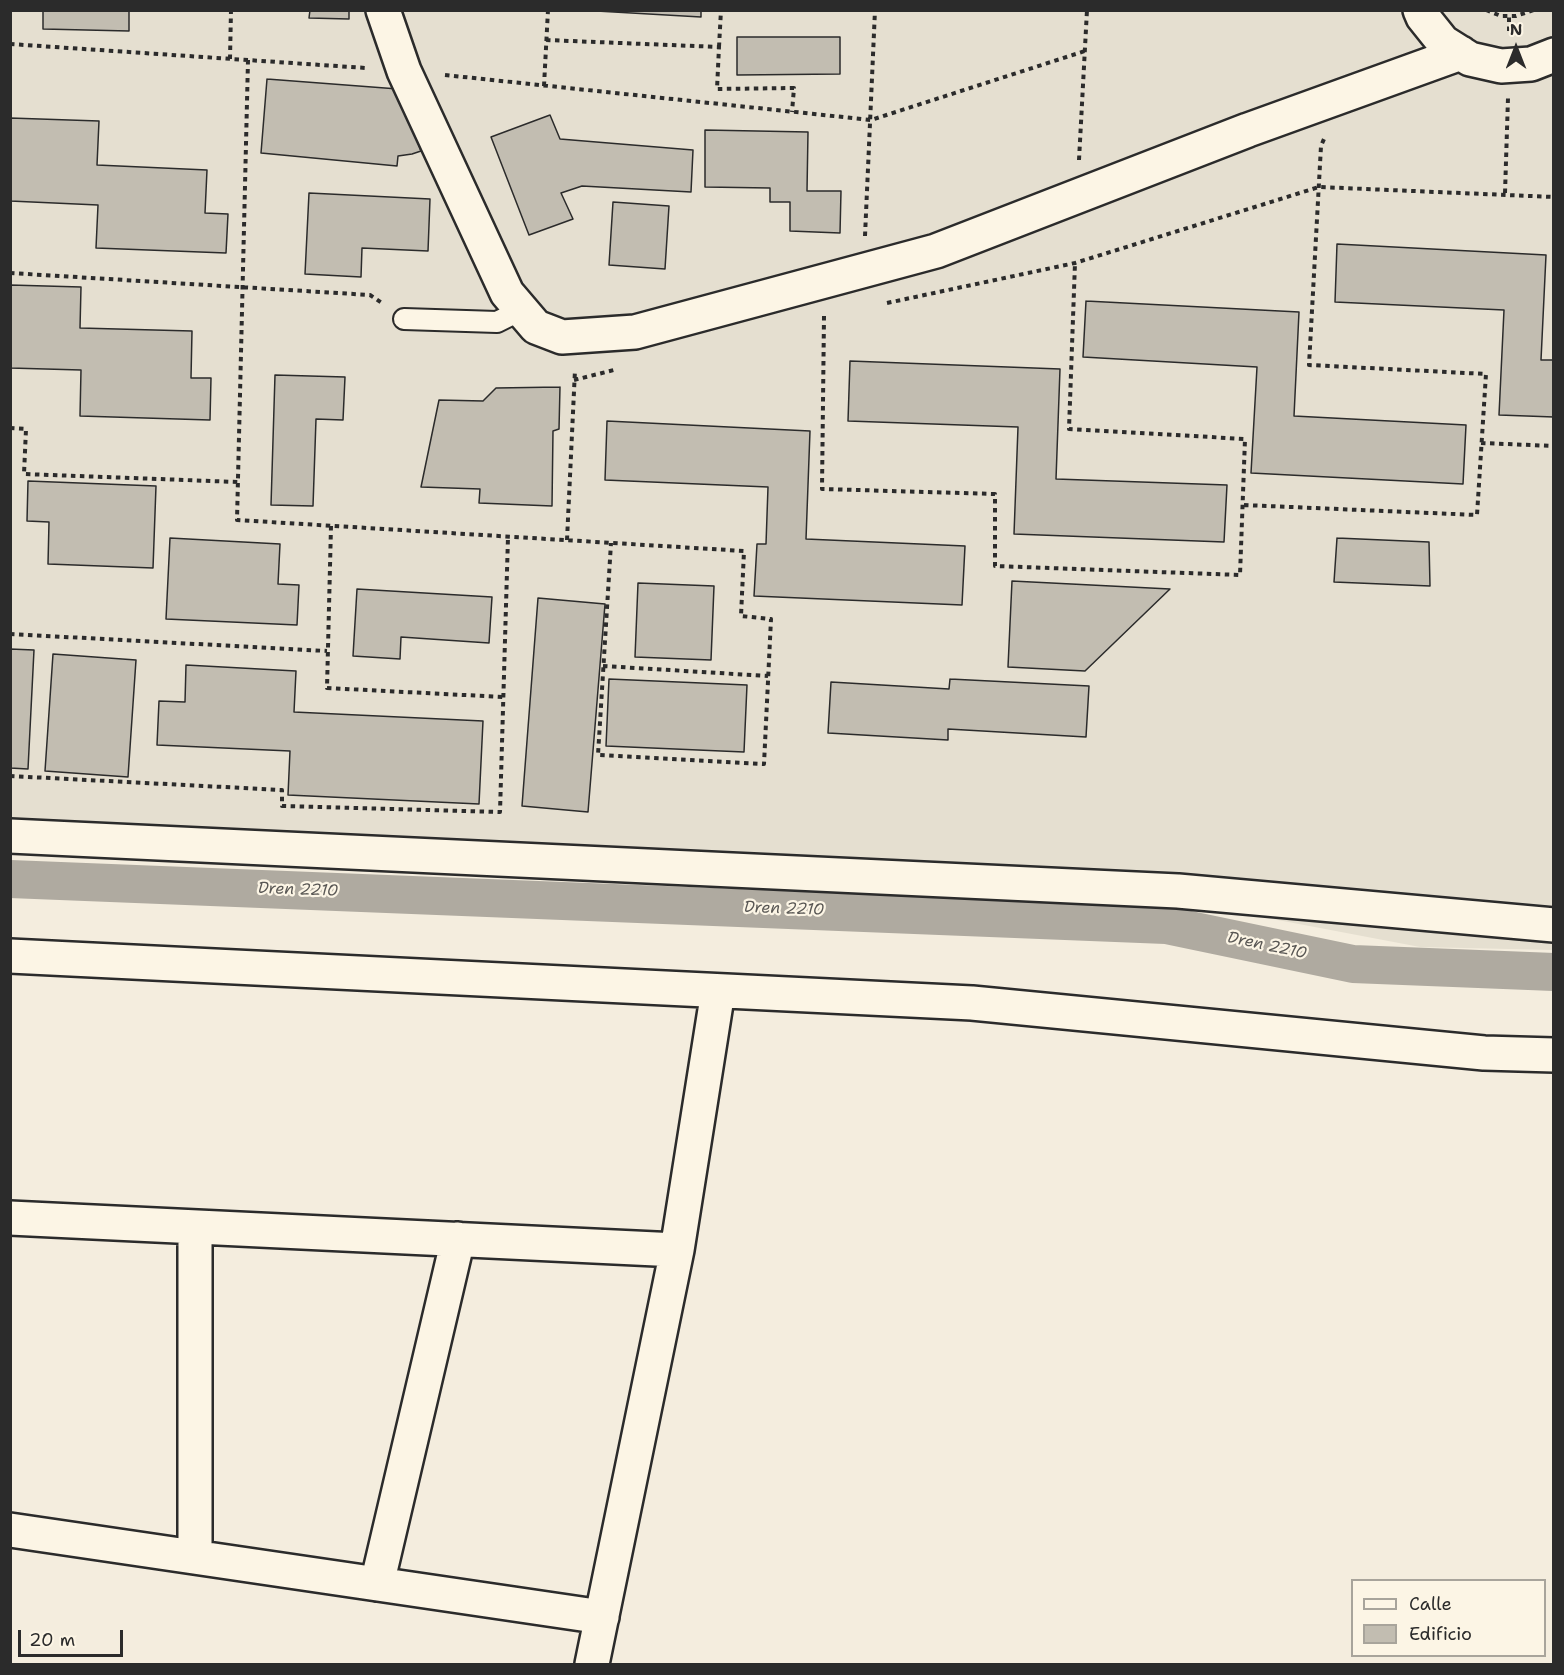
<!DOCTYPE html>
<style>
body{margin:0}
#map{position:relative;width:1564px;height:1675px;overflow:hidden;background:#f4edde;font-family:"Shantell Sans",sans-serif}
canvas{display:block}
.frame{position:absolute;inset:0;border:12px solid #2b2b2b;pointer-events:none}
.legend{position:absolute;left:1351px;top:1579px;width:195px;height:78px;box-sizing:border-box;background:#fcf5e5;border:2px solid #a8a49b;margin:0;padding:8px 10px;list-style:none;font-size:18px;color:#2b2b2b}
.legend li{display:flex;align-items:center;gap:12px;height:30px}
.legend b{width:30px;border:2px solid #a8a49b}
.north{position:absolute;left:1486px;top:18px;width:60px;height:60px;-webkit-text-stroke:4px #fcf5e5;paint-order:stroke;rotate:0deg;font-size:16px;font-weight:700;line-height:24px;text-align:center;color:#2b2b2b}
.north::after{content:'';display:block;margin:auto;width:21px;height:27px;background:#2b2b2b;clip-path:polygon(50% 0,100% 100%,50% 72%,0 100%)}
.scale{position:absolute;left:18px;top:1630px;width:105px;height:27px;box-sizing:border-box;border:3px solid #2b2b2b;border-top:0;padding-left:8px;font-size:18px;line-height:21px;white-space:nowrap;color:#2b2b2b;-webkit-text-stroke:4px #fcf5e5;paint-order:stroke}
</style>
<div id="map">
<canvas width="1564" height="1675"></canvas>
<div class="frame"></div>
<ul class="legend">
<li><b style="height:8px;background:#fcf5e5"></b>Calle</li>
<li><b style="height:16px;background:#c2bdb1"></b>Edificio</li>
</ul>
<div class="north">N</div>
<div class="scale">20 m</div>
</div>
<script>
const ctx = document.querySelector('canvas').getContext('2d');
ctx.lineJoin = 'round';
function paint(path, color) { ctx.fillStyle = color; ctx.fill(path, 'evenodd'); }
const toPath = rows => new Path2D(rows.map(r => 'M' + r).join(''));
function strokePath(path, color, width, dash) { ctx.strokeStyle = color; ctx.lineWidth = width; ctx.lineCap = dash ? 'butt' : 'round'; ctx.setLineDash(dash || []); ctx.stroke(path); }
function label(font, color, halo, rows, align = 'center') {
  ctx.font = font + ' "Shantell Sans",sans-serif'; ctx.lineWidth = 4.5; ctx.setLineDash([]); ctx.textBaseline = 'middle'; ctx.strokeStyle = halo; ctx.fillStyle = color; for (const [text, x, y, turn = 0] of rows) {
    ctx.save(); ctx.translate(x, y); ctx.rotate((+turn || 0) * Math.PI / 180); ctx.textAlign = isNaN(turn) ? turn : align; if (halo) ctx.strokeText(text, 0, 0); ctx.fillText(text, 0, 0); ctx.restore();
  }
}
paint(toPath([
 [11,11,1553,11,1553,950,1420,947,1162,898,11,850]
]), '#e5dfd0');
strokePath(toPath([
 [10,879,1166,925,1353,964,1554,972]
]), '#afaaa0', 38);
const building = toPath([
 [43,10,129,10,129,31,43,29,43,10],
 [310,10,349,10,349,19,309,18,310,10],
 [579,10,701,10,701,17,579,10],
 [737,37,840,37,840,74,737,75,737,37],
 [267,79,398,89,421,151,412,154,398,156,397,166,261,153,267,79],
 [550,115,560,139,693,150,691,192,582,186,561,193,573,219,529,235,491,137,550,115],
 [10,118,99,121,97,165,207,170,205,213,228,214,226,253,96,248,98,205,10,201,10,118],
 [705,130,808,132,807,191,841,191,840,233,790,231,790,202,770,202,770,188,705,187,705,130],
 [309,193,430,199,428,251,362,248,361,277,305,274,309,193],
 [613,202,669,206,665,269,609,265,613,202],
 [1337,244,1546,255,1541,360,1554,360,1554,417,1499,415,1504,310,1335,302,1337,244],
 [10,285,81,287,80,328,192,331,191,378,211,378,210,420,80,416,81,370,10,368,10,285],
 [1086,301,1299,312,1294,416,1466,425,1463,484,1251,473,1257,367,1083,357,1086,301],
 [850,361,1060,369,1056,479,1227,485,1224,542,1014,534,1018,427,848,421,850,361],
 [275,375,345,377,343,420,316,419,313,506,271,505,275,375],
 [560,387,559,429,553,431,552,506,479,503,480,489,421,487,439,400,483,401,496,388,560,387],
 [607,421,810,431,806,539,965,546,962,605,754,596,757,544,766,544,768,487,605,480,607,421],
 [28,481,156,486,153,568,48,564,49,522,27,521,28,481],
 [170,538,280,544,278,584,299,585,297,625,166,619,170,538],
 [1337,538,1429,542,1430,586,1334,582,1337,538],
 [1012,581,1170,589,1085,671,1008,667,1012,581],
 [638,583,714,586,711,660,635,657,638,583],
 [357,589,492,597,489,643,401,637,400,659,353,656,357,589],
 [538,598,605,604,588,812,522,806,538,598],
 [10,649,34,650,28,769,10,768,10,649],
 [53,654,136,660,128,777,45,771,53,654],
 [186,665,296,671,294,712,483,721,479,804,288,795,290,751,157,745,159,701,185,702,186,665],
 [609,679,747,685,744,752,606,746,609,679],
 [950,679,1089,686,1086,737,948,729,948,740,828,733,831,682,949,689,950,679]
]);
paint(building, '#c2bdb1');
strokePath(building, '#2b2b2b', 1.5);
const lane = toPath([
 [404,319,497,322,521,310]
]);
const street = toPath([
 [383,10,404,71,507,293,536,327,562,337,635,332,936,251,1248,130,1461,53],
 [1420,10,1423,17,1443,42,1470,59,1501,66,1531,64,1554,55],
 [10,836,1178,891,1554,925],
 [10,956,972,1003,1484,1053,1554,1055],
 [10,1218,677,1250],
 [195,1227,195,1557],
 [10,1530,602,1617],
 [377,1584,458,1239],
 [592,1664,677,1250,718,991]
]);
strokePath(lane, '#2b2b2b', 24);
strokePath(street, '#2b2b2b', 38);
strokePath(toPath([
 [1486,10,1501,16,1516,16,1534,10],
 [1509,31,1509,16],
 [546,40,719,47,717,89,794,88,792,112],
 [10,44,366,68],
 [719,47,721,10],
 [230,59,231,10],
 [248,60,237,520,744,551,741,616,771,619,764,764,598,755,611,543],
 [445,75,871,120,1085,51],
 [544,86,548,10],
 [1079,160,1087,10],
 [1505,193,1508,98],
 [865,236,875,10],
 [10,273,370,295,382,303],
 [887,303,1075,263,1319,187,1554,197],
 [824,316,822,489,995,494,995,566,1240,575,1245,439,1069,429,1075,263],
 [574,380,614,370],
 [10,428,26,429,24,474,238,482],
 [1481,443,1554,446],
 [1244,505,1477,515,1486,374,1309,365,1321,146,1324,139],
 [331,526,327,688,503,697],
 [567,540,575,370],
 [10,634,327,651],
 [603,666,768,676],
 [10,776,282,790,282,806,500,812,508,537]
]), '#2b2b2b', 4, [4.5, 4.5]);
strokePath(lane, '#fcf5e5', 20);
strokePath(street, '#fcf5e5', 33);
label('italic 16px', '#595754', '#fcf5e5', [
 ["Dren 2210",298,890,2],
 ["Dren 2210",784,909,2],
 ["Dren 2210",1267,946,12]
]);
</script>
